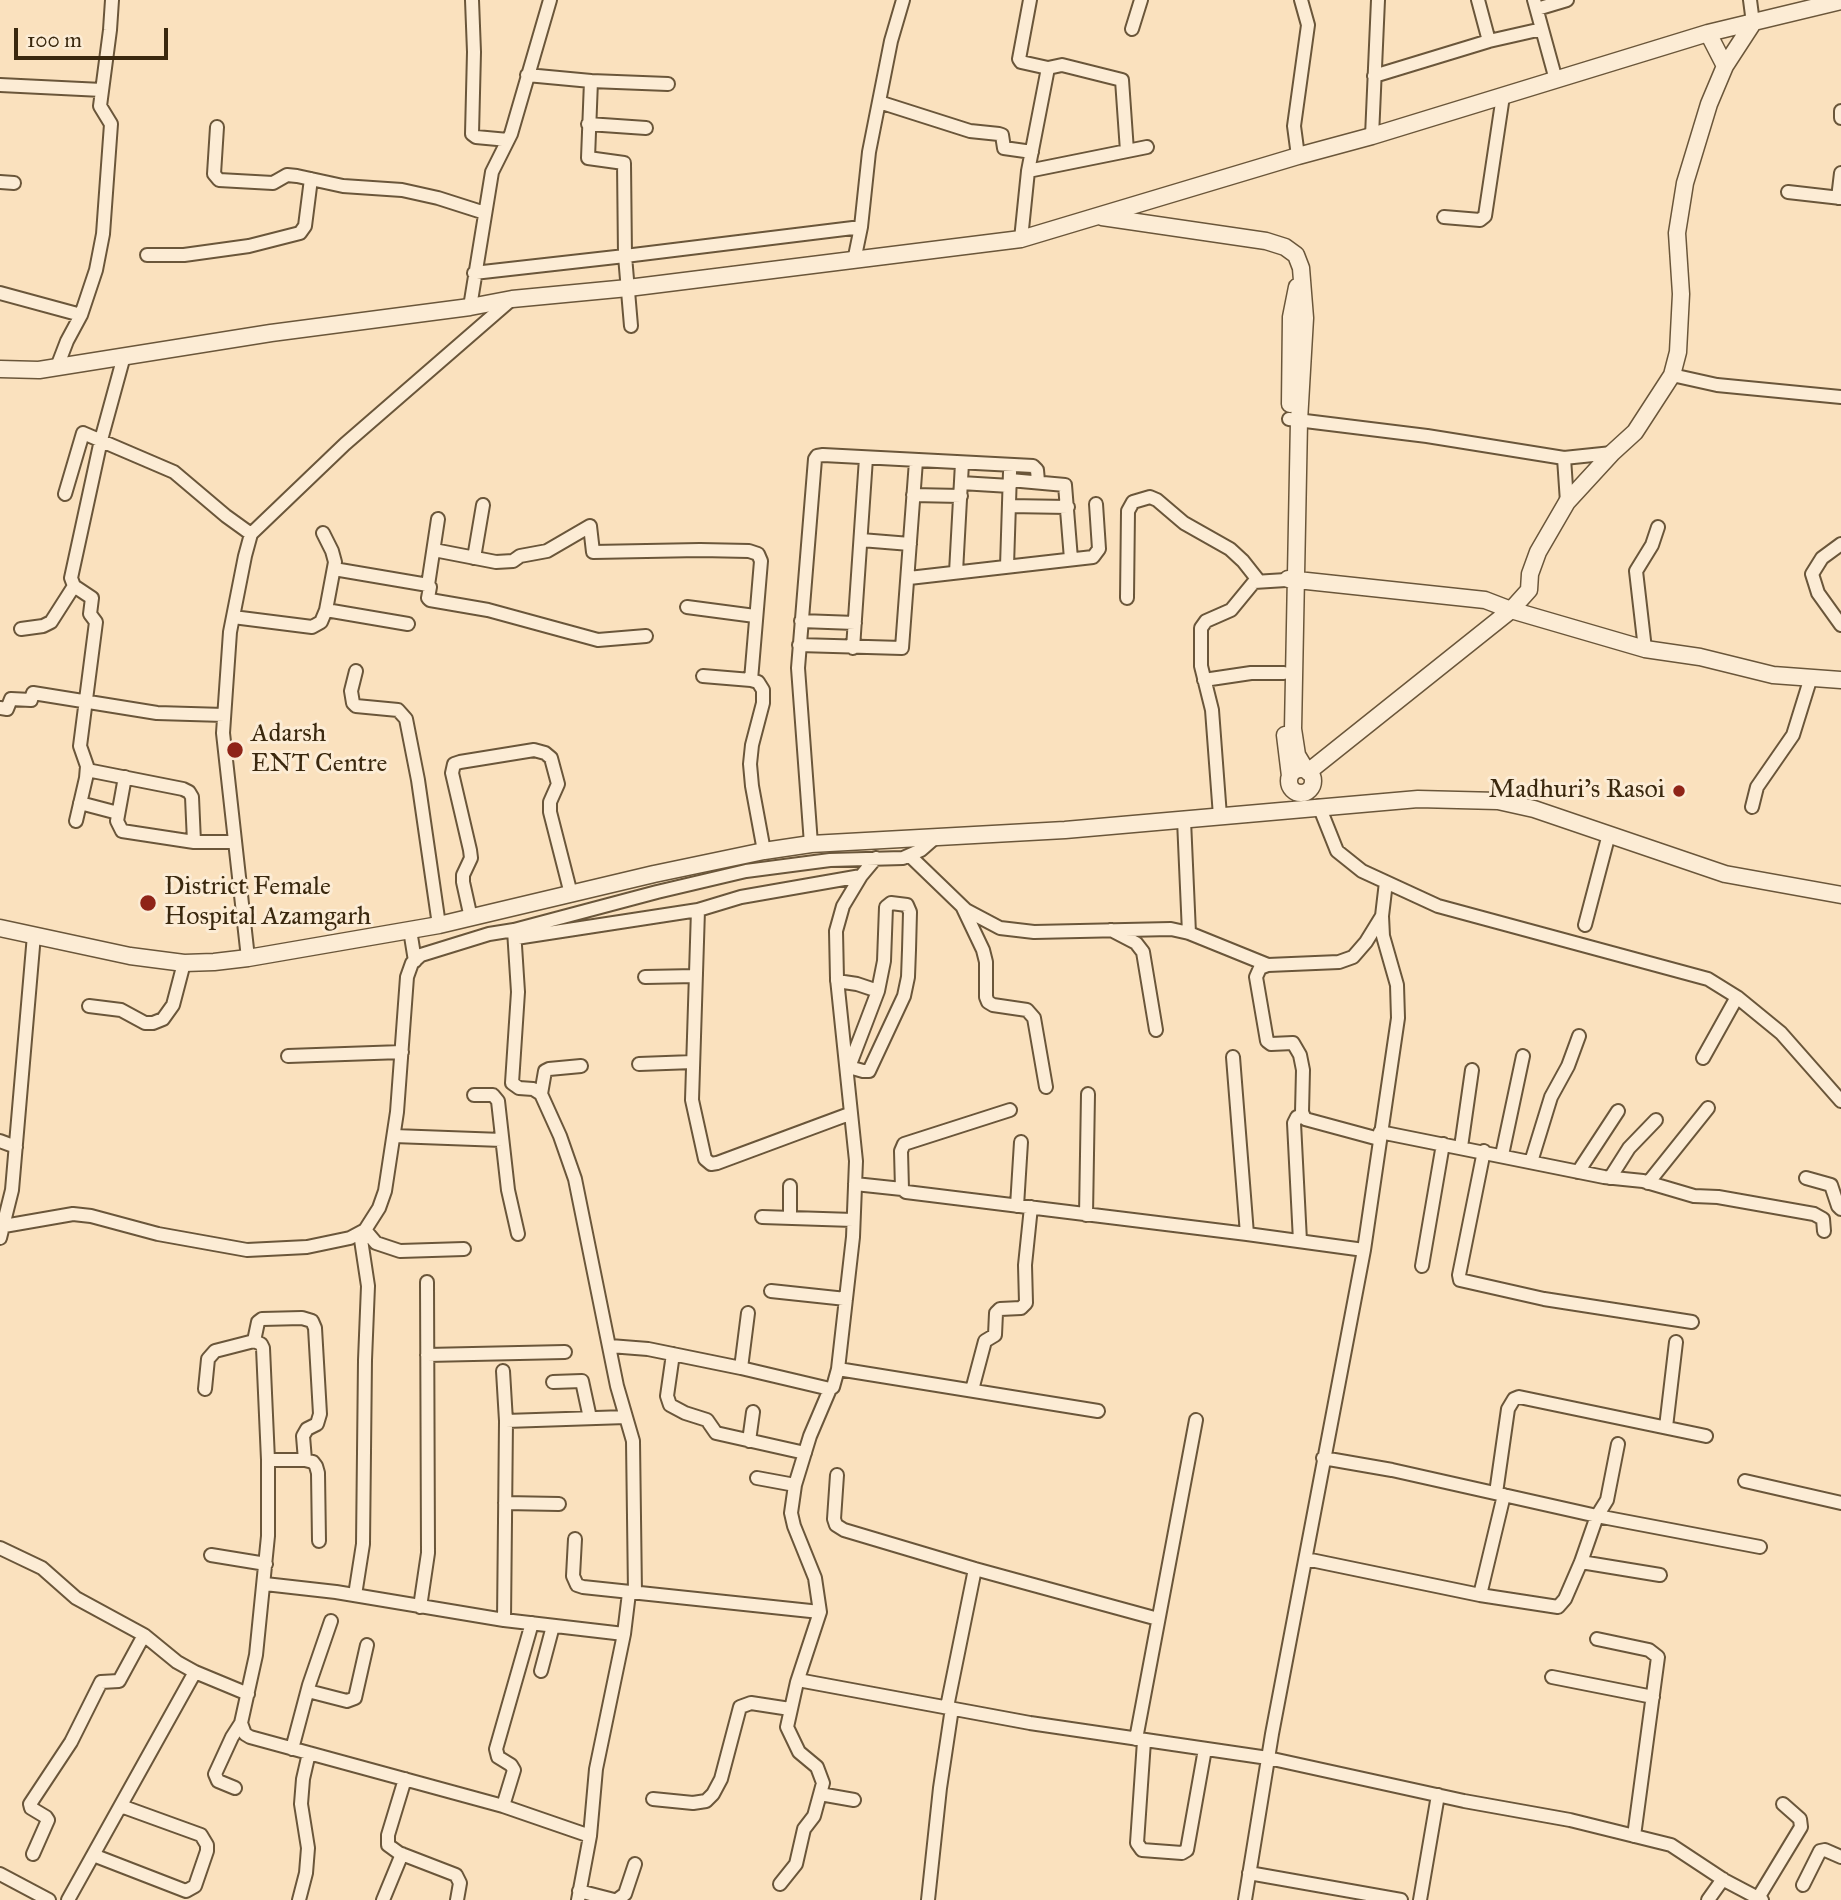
<!DOCTYPE html>
<style>
body{margin:0}
#map{position:relative;width:1841px;height:1900px;overflow:hidden;background:#fae1be;font-family:"IM FELL Great Primer",serif}
canvas{display:block}
.scale{position:absolute;left:14px;top:28px;width:154px;height:32px;box-sizing:border-box;border:4px solid #3a280e;border-top:0;padding-left:9px;font-size:21px;line-height:24px;white-space:nowrap;color:#3a280e;-webkit-text-stroke:5px #fcecd5;paint-order:stroke}
</style>
<div id="map">
<canvas width="1841" height="1900"></canvas>
<div class="scale">100 m</div>
</div>
<script>
const ctx = document.querySelector('canvas').getContext('2d');
ctx.lineJoin = 'round';
const toPath = rows => new Path2D(rows.map(r => 'M' + r).join(''));
function strokePath(path, color, width, dash) { ctx.strokeStyle = color; ctx.lineWidth = width; ctx.lineCap = dash ? 'butt' : 'round'; ctx.setLineDash(dash || []); ctx.stroke(path); }
function label(font, color, halo, rows, align = 'center') {
  ctx.font = font + ' "IM FELL Great Primer",serif'; ctx.lineWidth = 6; ctx.setLineDash([]); ctx.textBaseline = 'middle'; ctx.strokeStyle = halo; ctx.fillStyle = color; for (const [text, x, y, turn = 0] of rows) {
    ctx.save(); ctx.translate(x, y); ctx.rotate((+turn || 0) * Math.PI / 180); ctx.textAlign = isNaN(turn) ? turn : align; if (halo) ctx.strokeText(text, 0, 0); ctx.fillText(text, 0, 0); ctx.restore();
  }
}
const minor = toPath([
 [472,0,474,52,472,134,476,137,508,140],
 [1030,0,1019,59,1021,62,1048,68],
 [1478,0,1489,41],
 [1534,0,1556,80],
 [1750,0,1753,23],
 [1537,9,1567,0],
 [1132,29,1141,0],
 [527,75,591,81,588,158,624,163,625,256,861,227],
 [1374,76,1489,41,1542,29],
 [591,81,668,84],
 [0,85,102,90],
 [879,102,970,131,999,134,1002,135,1004,148,1032,152],
 [1841,111,1841,118],
 [588,124,646,128],
 [217,127,214,174,219,180,273,183,287,175,297,176,343,186,402,190,438,198,485,213],
 [1372,136,1378,0],
 [1298,156,1294,126,1308,25,1301,0],
 [1028,171,1147,147],
 [0,182,14,183],
 [1788,192,1841,198],
 [1838,198,1841,173],
 [1444,217,1480,220,1485,216,1503,96],
 [1021,239,1028,171,1048,68,1062,65,1122,80,1127,151],
 [147,255,184,255,249,246,300,233,305,226,311,179],
 [854,261,861,227,869,152,891,41,903,0],
 [474,273,625,256,631,326],
 [0,293,81,315],
 [470,307,492,172,511,134,550,0],
 [57,367,67,341,81,315,96,270,103,234,111,124,100,106,110,30,112,0],
 [1672,375,1717,385,1841,397],
 [1289,419,1427,436,1564,458,1612,453],
 [1564,458,1567,502],
 [1010,480,1065,485,1071,559],
 [961,483,1010,486],
 [65,494,83,433,174,472,226,516,251,534],
 [913,495,961,496],
 [1009,506,1068,507],
 [861,540,910,544],
 [1841,544,1822,558,1812,574,1818,593,1841,625],
 [434,550,496,562,513,561,520,556,547,551,590,526,593,552,700,550,749,551,758,554,761,561,751,680],
 [474,558,483,505],
 [1007,566,1010,472],
 [334,569,428,585,430,587,428,598,430,600,488,610,598,640,646,636],
 [956,572,962,463],
 [909,578,1093,557,1099,549,1096,504],
 [428,585,438,519],
 [1127,598,1128,511,1133,502,1150,497,1157,500,1184,523,1230,549,1243,561,1258,580],
 [687,607,755,616],
 [326,610,408,624],
 [233,617,312,627,321,622,326,610,335,562,332,551,323,533],
 [801,621,855,623],
 [21,629,43,626,51,622,74,586],
 [799,645,902,648,916,461],
 [853,648,866,458],
 [1645,649,1636,571,1652,545,1658,527],
 [356,671,351,691,353,703,356,706,398,710,406,719,418,780,439,925],
 [703,676,751,680,758,682,763,690,763,703,752,745,750,764,752,786,764,851],
 [1204,680,1251,673,1284,673],
 [0,708,7,709,11,699,31,700,33,693,157,713,224,715],
 [87,770,183,789,189,792,192,797,194,842],
 [125,777,117,821,122,831,194,842,234,842],
 [80,803,118,813],
 [1319,806,1337,851,1362,871,1438,906,1708,979,1737,997,1781,1033,1841,1101],
 [1752,807,1757,787,1793,735,1811,677],
 [1220,816,1212,710,1201,666,1201,628,1206,621,1231,610,1254,582,1286,580],
 [1184,820,1189,933],
 [76,821,86,778,87,766,80,746,96,622,90,614,92,598,74,586,71,578,101,440,124,356],
 [811,844,798,668,815,459,817,456,823,455,1033,466,1037,470,1038,481],
 [910,856,966,910,1000,928,1034,932,1171,929,1189,933,1268,965],
 [963,908,983,950,986,962,986,997,988,1002,993,1005,1027,1010,1034,1018,1046,1087],
 [471,918,463,882,463,875,471,858,470,850,452,773,454,764,460,762,534,750,545,753,551,758,558,784,550,802,550,812,571,894],
 [1585,925,1609,834],
 [410,930,415,961],
 [514,930,518,992,512,1083,519,1088,533,1089,541,1094,560,1136,575,1179,617,1386,626,1417],
 [1111,930,1136,943,1143,952,1156,1030],
 [516,938,698,910],
 [248,958,223,733,230,632,245,556,251,534,345,444,512,299],
 [645,977,696,976],
 [837,981,857,984,878,991],
 [89,1006,121,1010,145,1023,153,1023,163,1019,173,1005,184,963],
 [288,1056,402,1052],
 [1233,1057,1247,1234,1364,1250],
 [1703,1058,1737,997],
 [639,1064,693,1062],
 [847,1070,849,1067,867,1020,878,991,884,961,886,907,891,903,907,905,910,912,909,950,908,977,904,996,869,1071,863,1071,849,1067],
 [541,1094,545,1071,549,1069,581,1066],
 [474,1095,493,1095,498,1101,508,1190,518,1234],
 [1010,1110,904,1144,901,1151,902,1189,906,1192,1247,1234],
 [849,1114,717,1163,711,1164,705,1159,692,1100,698,910,741,897,861,876,876,858],
 [1380,1132,1604,1177,1643,1181,1694,1196,1718,1197,1814,1214,1823,1219,1824,1231],
 [394,1136,502,1140],
 [1379,1139,1305,1119,1302,1112,1303,1070,1300,1055,1293,1043,1271,1044,1267,1041,1256,977,1260,968,1268,965,1339,962,1353,957,1366,942,1382,916],
 [0,1141,16,1147],
 [1461,1147,1472,1070],
 [1484,1151,1459,1275,1460,1280,1544,1299,1692,1322],
 [1502,1155,1523,1056],
 [1531,1162,1551,1097,1568,1066,1579,1036],
 [1578,1172,1618,1111],
 [1610,1178,1629,1148,1656,1120],
 [1806,1178,1831,1185,1838,1206,1841,1209],
 [1648,1183,1708,1108],
 [855,1184,902,1189],
 [790,1186,790,1218],
 [1017,1206,1021,1142],
 [1086,1215,1088,1094],
 [762,1217,853,1220],
 [4,1226,73,1214,91,1216,158,1234,247,1250,307,1247,350,1238,365,1230,379,1208,385,1191,397,1112,407,977,412,963,421,955,489,934,514,930,657,892,746,871,830,860,903,858,921,850,937,836],
 [365,1230,376,1243,400,1251,464,1249],
 [0,1238,12,1190,34,935],
 [1300,1241,1294,1123,1297,1117,1302,1115],
 [1422,1266,1443,1144],
 [771,1291,846,1299],
 [254,1341,258,1322,262,1319,302,1318,312,1321,315,1328,320,1414,317,1424,307,1429,303,1436,305,1460],
 [610,1346,648,1349,741,1368,830,1389,833,1387,838,1369,853,1237,856,1161,837,979,836,931,843,906,861,876],
 [673,1354,667,1396,670,1405,685,1413,707,1420,716,1433,805,1453],
 [427,1355,565,1352],
 [741,1368,748,1313],
 [838,1369,1098,1411],
 [503,1371,506,1421],
 [553,1382,582,1381,590,1418],
 [205,1389,208,1359,215,1351,254,1341,261,1344,263,1348,268,1460,268,1536,256,1655,241,1723,245,1734,250,1737,503,1806,590,1836],
 [972,1390,985,1341,995,1335,996,1313,1000,1309,1021,1308,1026,1303,1025,1265,1031,1207],
 [1666,1427,1676,1342],
 [749,1441,753,1412],
 [1323,1458,1392,1470,1597,1516,1760,1547],
 [268,1460,305,1460,313,1462,316,1466,318,1473,319,1541],
 [837,1475,834,1519,836,1525,844,1530,975,1569,1158,1619],
 [757,1478,795,1485],
 [1745,1481,1841,1503],
 [1496,1493,1508,1409,1514,1399,1519,1397,1706,1436],
 [505,1503,559,1504],
 [575,1539,573,1576,577,1585,583,1587,820,1612],
 [0,1548,42,1568,76,1598,144,1635,177,1662,195,1672,248,1694],
 [211,1555,266,1564],
 [1306,1559,1480,1595,1558,1607,1565,1599,1581,1562,1597,1516,1607,1500,1618,1444],
 [1581,1562,1660,1575],
 [265,1584,336,1592,504,1620,506,1421,626,1417,633,1441,635,1593],
 [355,1595,363,1544,365,1360,368,1286,360,1233],
 [1480,1595,1504,1495],
 [420,1607,428,1553,427,1282],
 [504,1620,624,1634,629,1593],
 [1597,1639,1649,1650,1658,1657,1634,1836],
 [541,1671,553,1626],
 [1552,1677,1653,1697],
 [798,1680,1030,1723,1268,1758,1464,1801,1570,1820,1671,1845,1724,1880,1762,1900],
 [308,1691,347,1701,355,1698,367,1645],
 [947,1707,975,1569],
 [1136,1739,1196,1420],
 [1144,1741,1137,1843,1142,1850,1182,1853,1187,1850,1205,1749],
 [292,1749,309,1685,331,1621],
 [405,1779,388,1835,388,1845,399,1853,456,1875,460,1883,457,1900],
 [235,1788,218,1781,215,1774,232,1737,241,1723],
 [820,1794,854,1800],
 [653,1799,693,1803,706,1801,713,1794,721,1779,740,1707,751,1703,790,1709],
 [503,1806,514,1770,511,1765,498,1757,496,1749,532,1623],
 [33,1854,48,1820,46,1817,31,1808,30,1804,71,1742,101,1682,119,1681,144,1635],
 [93,1855,186,1891,195,1886,207,1851,207,1845,201,1835,121,1806],
 [1249,1873,1401,1900],
 [0,1874,49,1900],
 [780,1884,796,1864,804,1829,814,1816,823,1783,817,1767,799,1752,787,1727,797,1682,820,1612,815,1578,794,1526,791,1513,795,1485,810,1436,830,1389],
 [1803,1885,1820,1851,1825,1850,1841,1857],
 [579,1891,614,1900],
 [1758,1898,1801,1827,1800,1819,1783,1804],
 [68,1900,195,1672],
 [299,1900,306,1873,308,1848,301,1804,303,1779,309,1753],
 [383,1900,402,1854],
 [578,1900,590,1836,596,1769,624,1634],
 [617,1900,625,1894,635,1864],
 [928,1900,940,1788,952,1708],
 [1245,1900,1272,1734,1364,1250,1398,1018,1397,985,1383,936,1382,916,1386,882],
 [1420,1900,1438,1795],
 [1708,1900,1723,1879]
]);
const tertiary = toPath([
 [1708,33,1725,66],
 [1102,217,1266,241,1285,247,1296,255,1301,268,1305,318,1299,421,1293,729,1297,755,1306,770],
 [0,369,39,370,271,333,470,307,512,299,628,288,1021,239,1298,156,1372,136,1708,33,1841,1],
 [1290,404,1291,317,1297,287],
 [1288,579,1485,600,1511,610,1645,649,1700,657,1773,675,1841,680],
 [1285,735,1290,776],
 '1289 781a12 12 0 1 1 24 0a12 12 0 1 1-24 0Z',
 [1308,772,1511,610,1529,590,1530,574,1538,552,1567,502,1612,453,1635,432,1672,375,1678,352,1681,294,1677,233,1685,183,1709,104,1725,66,1753,23],
 [0,928,130,956,184,963,214,962,248,958,439,925,654,874,764,851,811,844,1065,830,1418,799,1498,801,1534,809,1725,874,1841,895]
]);
strokePath(minor, '#6a563a', 16);
strokePath(tertiary, '#6a563a', 19);
strokePath(minor, '#fcecd5', 12);
strokePath(tertiary, '#fcecd5', 16);
for (const [x, y, r, color] of [
 [235,750,9,"#8f2418"],
 [1679,791,7,"#8f2418"],
 [148,903,9,"#8f2418"]
]) { const dot = new Path2D(); dot.arc(x, y, r, 0, 2 * Math.PI); ctx.fillStyle = color; ctx.fill(dot); strokePath(dot, '#fcecd5', 2.5); }
label('26px', '#3a280e', '#fcecd5', [
 ["Adarsh",251,735],
 ["ENT Centre",251,765],
 ["Madhuri's Rasoi",1665,791,"right"],
 ["District Female",164,888],
 ["Hospital Azamgarh",164,918]
], 'left');
</script>
